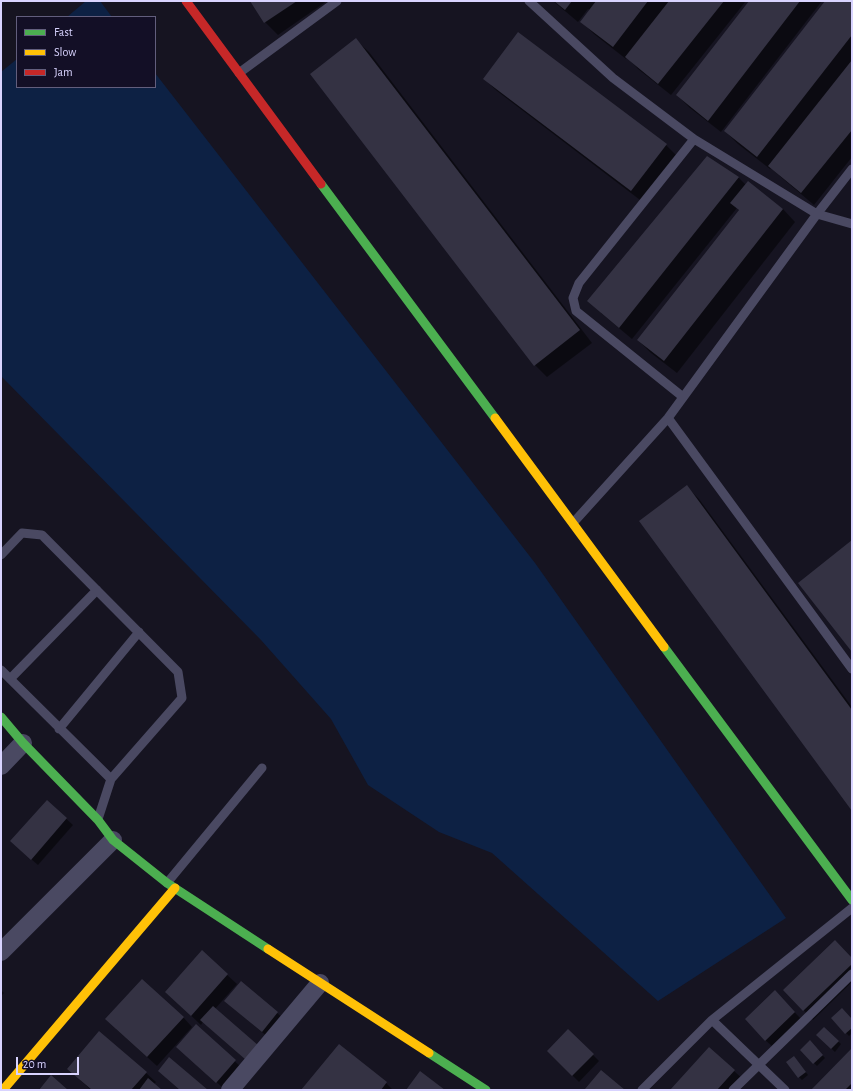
<!DOCTYPE html>
<style>
body{margin:0}
#map{position:relative;width:853px;height:1091px;overflow:hidden;background:#161421;font-family:"Alegreya Sans",sans-serif}
canvas{display:block}
.frame{position:absolute;inset:0;border:2px solid #d9d4ff;pointer-events:none}
.legend{position:absolute;left:16px;top:16px;width:140px;height:72px;box-sizing:border-box;background:#130f26;border:1px solid #625e7d;margin:0;padding:5px 7px;list-style:none;font-size:12px;color:#d9d4ff}
.legend li{display:flex;align-items:center;gap:8px;height:20px}
.legend b{width:20px;border:1px solid #625e7d}
.scale{position:absolute;left:16px;top:1057px;width:63px;height:18px;box-sizing:border-box;border:2px solid #d9d4ff;border-top:0;padding-left:5px;font-size:12px;line-height:14px;white-space:nowrap;color:#d9d4ff;-webkit-text-stroke:3px #130f26;paint-order:stroke}
</style>
<div id="map">
<canvas width="853" height="1091"></canvas>
<div class="frame"></div>
<ul class="legend">
<li><b style="height:5px;background:#4caf50"></b>Fast</li>
<li><b style="height:5px;background:#ffc107"></b>Slow</li>
<li><b style="height:5px;background:#c62828"></b>Jam</li>
</ul>
<div class="scale">20 m</div>
</div>
<script>
const ctx = document.querySelector('canvas').getContext('2d');
ctx.lineJoin = 'round';
function paint(path, color) { ctx.fillStyle = color; ctx.fill(path, 'evenodd'); }
const toPath = rows => new Path2D(rows.map(r => 'M' + r).join(''));
function strokePath(path, color, width, dash) { ctx.strokeStyle = color; ctx.lineWidth = width; ctx.lineCap = dash ? 'butt' : 'round'; ctx.setLineDash(dash || []); ctx.stroke(path); }
paint(toPath([
 [86,1,100,1,112,17,67,17],
 [17,59,17,87,155,87,155,73,535,563,786,918,658,1001,492,853,439,832,368,785,331,719,261,640,1,376,1,72]
]), '#0d2144');
paint(toPath([
 [251,1,327,1,278,35,265,22],
 [553,1,746,1,671,95,638,69,627,57,626,59,594,34,581,21,590,10,588,9,578,22],
 [750,1,822,1,721,132,690,108,677,95],
 [826,1,852,1,852,157,814,205,782,178,771,168,770,169,738,144,725,131],
 [356,40,369,52,592,343,547,377,535,365],
 [484,79,666,145,678,157,644,203,497,91],
 [707,157,739,178,746,185,783,209,795,222,677,373,651,353,638,340,739,211,737,208,632,339,601,313],
 [686,486,699,499,852,707,852,809],
 [47,801,73,825,38,865,17,847],
 [202,952,237,984,215,1009,253,1066,203,1022,201,1025,166,992],
 [852,959,852,982,813,1020,784,990],
 [241,982,284,1019,269,1038,232,1007],
 [1,990,4,993,1,996],
 [781,998,801,1019,772,1046,765,1040],
 [183,1017,192,1027,157,1066,116,1029],
 [832,1018,852,1020,852,1033,849,1036],
 [196,1026,241,1067,223,1088,184,1053],
 [824,1028,841,1044,835,1052,817,1035],
 [568,1030,599,1061,579,1082,548,1051],
 [810,1042,825,1058,817,1066,801,1050],
 [852,1049,852,1090,813,1090],
 [796,1060,808,1075,802,1080,799,1077],
 [68,1069,146,1073,156,1082,154,1084,161,1090,91,1090],
 [601,1071,623,1090,587,1090,586,1089],
 [734,1071,744,1080,735,1090,671,1090],
 [386,1083,393,1090,303,1090]
]), '#0007');
paint(toPath([
 [250,1,297,1,264,23],
 [554,1,572,1,565,10],
 [596,1,648,1,613,47,580,22],
 [669,1,724,1,658,84,625,57],
 [749,1,800,1,708,121,676,95],
 [825,1,852,1,852,35,757,157,724,131],
 [518,32,667,144,631,191,483,79],
 [356,38,580,330,534,366,310,74],
 [852,60,852,130,801,193,768,166],
 [707,156,739,177,619,328,587,301],
 [748,181,783,209,664,361,637,340,739,210,730,203],
 [687,485,852,710,852,811,639,521],
 [852,540,852,652,798,583],
 [47,800,67,818,31,860,10,841],
 [835,940,852,958,852,964,803,1011,783,990],
 [202,950,228,974,191,1016,165,992],
 [142,979,184,1017,147,1057,105,1019],
 [241,981,278,1012,262,1032,224,1001],
 [775,990,795,1012,765,1041,745,1019],
 [213,1006,259,1046,246,1060,200,1020],
 [842,1008,852,1019,852,1028,845,1034,831,1018],
 [196,1024,236,1060,216,1083,176,1047],
 [824,1027,839,1041,831,1049,816,1035],
 [568,1029,594,1054,572,1076,547,1051],
 [99,1031,147,1072,131,1090,92,1090,67,1069],
 [810,1040,823,1055,813,1064,800,1050],
 [339,1044,387,1082,381,1090,301,1090],
 [709,1047,735,1070,717,1090,670,1090],
 [852,1048,852,1083,845,1090,811,1090],
 [794,1056,806,1072,798,1078,786,1062],
 [169,1057,208,1090,180,1090,158,1071],
 [601,1070,625,1090,585,1089],
 [420,1071,445,1090,406,1090],
 [51,1075,68,1090,39,1090],
 [148,1078,162,1090,139,1090]
]), '#343243');
strokePath(toPath([
 [529,1,613,78,694,139,817,214,852,224],
 [239,73,337,1],
 [683,397,576,311,573,298,579,283,694,139],
 [668,418,852,669],
 [573,523,668,418,817,214,852,169],
 [1,555,22,533,42,535,178,672,182,698,111,779,98,819],
 [1,670,111,779],
 [10,679,97,590],
 [59,729,139,632],
 [167,883,262,768],
 [712,1020,785,1090],
 [642,1090,712,1020,852,908],
 [733,1090,852,974]
]), '#4a4962', 9);
strokePath(toPath([
 [1,766,23,743],
 [1,952,113,840],
 [230,1090,320,983]
]), '#4a4962', 18);
strokePath(toPath([
 [321,184,495,418],
 [664,647,852,900],
 [1,717,23,743,98,820,113,840,167,883,268,949],
 [429,1053,486,1090]
]), '#4caf50', 9);
strokePath(toPath([
 [495,418,664,647],
 [268,949,429,1053],
 [3,1090,175,888]
]), '#ffc107', 9);
strokePath(toPath([
 [186,1,321,184]
]), '#c62828', 9);
</script>
